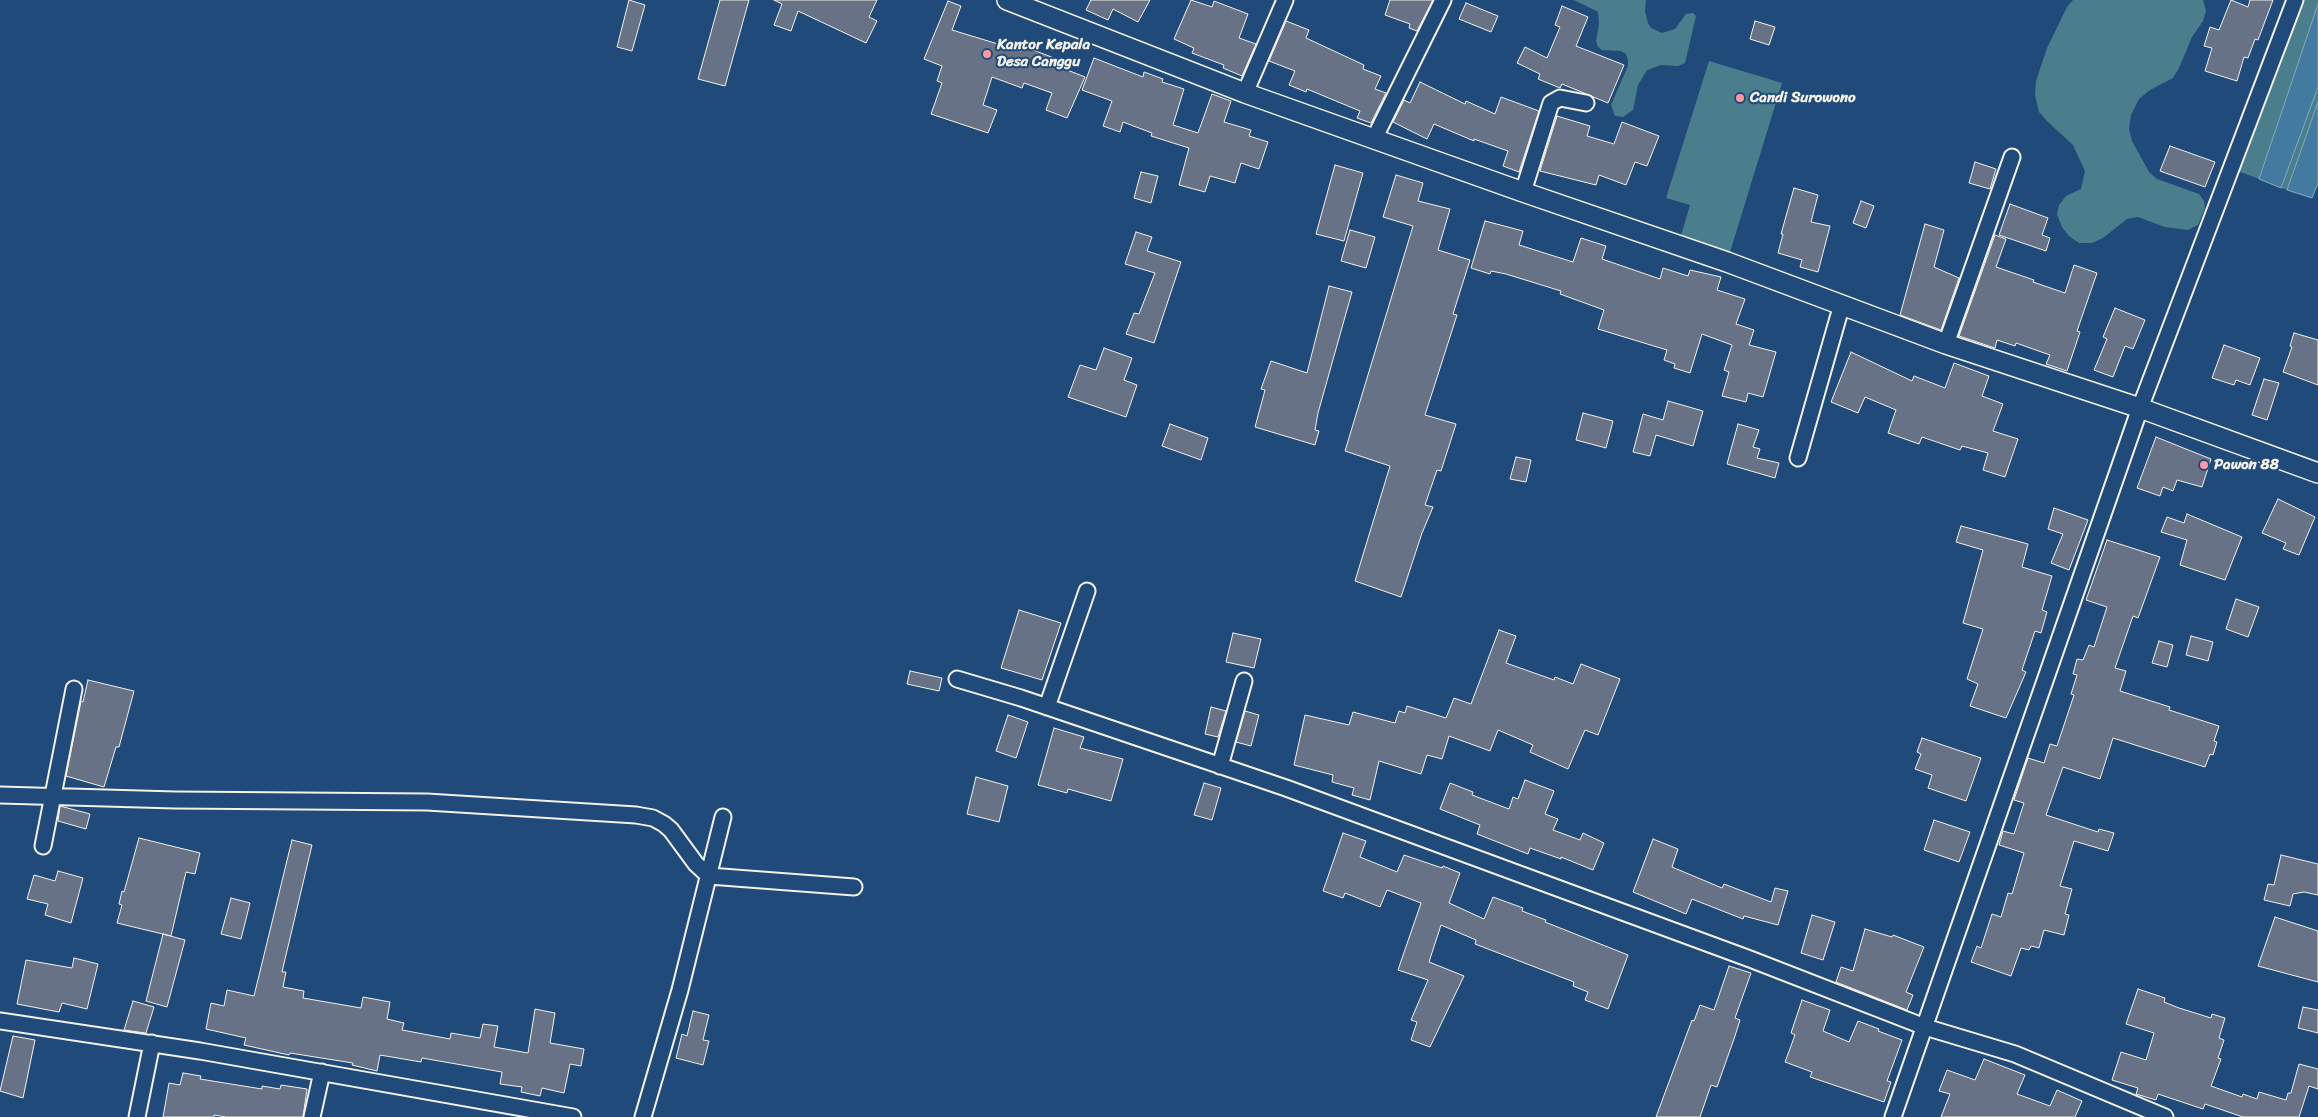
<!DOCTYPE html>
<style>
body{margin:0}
canvas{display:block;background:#1f4a7a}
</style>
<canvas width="2318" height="1117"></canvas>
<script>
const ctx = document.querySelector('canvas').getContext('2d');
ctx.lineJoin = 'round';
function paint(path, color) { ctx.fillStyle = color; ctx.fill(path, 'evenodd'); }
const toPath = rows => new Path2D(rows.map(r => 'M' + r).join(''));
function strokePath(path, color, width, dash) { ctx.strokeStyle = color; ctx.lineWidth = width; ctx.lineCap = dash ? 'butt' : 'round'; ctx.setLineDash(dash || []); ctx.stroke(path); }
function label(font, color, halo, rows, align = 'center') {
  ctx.font = font + ' Sriracha,sans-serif'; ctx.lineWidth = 4; ctx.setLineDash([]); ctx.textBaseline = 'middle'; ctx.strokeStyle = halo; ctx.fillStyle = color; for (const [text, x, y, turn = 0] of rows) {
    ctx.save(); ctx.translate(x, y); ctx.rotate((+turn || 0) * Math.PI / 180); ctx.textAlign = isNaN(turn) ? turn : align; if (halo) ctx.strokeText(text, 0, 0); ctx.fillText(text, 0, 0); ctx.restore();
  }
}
paint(toPath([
 [1574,0,1646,0,1645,12,1648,23,1651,28,1662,33,1675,29,1686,14,1693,13,1696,16,1685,63,1678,66,1661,65,1647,70,1638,85,1633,110,1623,117,1615,116,1611,105,1628,66,1628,60,1626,54,1621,51,1602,50,1598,47,1596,41,1599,24,1598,12],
 [2073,0,2203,0,2206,11,2203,21,2192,37,2179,68,2173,78,2150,90,2139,99,2131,115,2129,129,2132,141,2149,172,2157,179,2199,194,2204,201,2205,208,2198,225,2188,230,2165,227,2138,217,2127,219,2103,238,2092,243,2079,243,2069,236,2062,227,2057,214,2059,205,2066,196,2081,189,2085,171,2073,145,2048,122,2039,112,2035,95,2036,81,2047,48,2067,7],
 [2290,0,2318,0,2318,4,2259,179,2227,167],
 [1709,61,1782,83,1727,262,1678,246,1690,205,1666,198],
 [2318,87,2318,102,2287,190,2281,188]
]), '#4b7e8c');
const water = toPath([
 [2318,4,2318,87,2281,188,2259,179,2318,4],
 [2318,102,2318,183,2312,198,2287,190,2318,102]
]);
paint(water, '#437a9f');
strokePath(water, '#8aaabc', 1);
const building = toPath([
 [629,0,645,5,632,51,617,47,629,0],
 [720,0,749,0,725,86,698,79,720,0],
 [774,0,877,0,869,17,877,21,866,43,798,11,791,31,774,25,782,4,774,0],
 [1091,0,1150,0,1138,22,1113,9,1108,20,1086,10,1091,0],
 [1191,0,1212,7,1214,1,1248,14,1239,38,1256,44,1242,76,1223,68,1224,65,1192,53,1194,48,1174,39,1191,0],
 [1390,0,1433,0,1417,31,1409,28,1410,24,1385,15,1390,0],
 [2231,0,2248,7,2250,0,2273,0,2258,40,2255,39,2248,58,2244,57,2237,81,2205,71,2212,48,2204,46,2210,27,2219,30,2231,0],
 [948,1,961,6,952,30,1021,51,1023,46,1054,58,1052,64,1085,77,1067,118,1046,110,1052,93,1024,83,1022,88,992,77,983,105,997,110,988,133,931,114,942,83,937,81,942,66,924,59,948,1],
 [1466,3,1498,16,1491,32,1459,19,1466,3],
 [1562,6,1588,17,1576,46,1624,65,1608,103,1562,84,1560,88,1538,79,1540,74,1517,63,1525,47,1547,58,1560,27,1555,25,1562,6],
 [1286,21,1309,30,1306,38,1364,65,1363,69,1381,76,1375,89,1386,93,1371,123,1357,118,1360,111,1307,89,1306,92,1289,85,1295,71,1269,61,1286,21],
 [1755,21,1775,27,1769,45,1750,39,1755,21],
 [1094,58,1143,77,1144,72,1163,79,1162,82,1184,89,1173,125,1198,133,1212,94,1231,101,1224,122,1251,130,1249,136,1268,142,1259,169,1241,163,1235,183,1210,176,1205,192,1179,185,1189,148,1151,136,1152,133,1123,122,1120,132,1103,126,1112,101,1082,90,1094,58],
 [1420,82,1465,104,1466,101,1495,114,1501,97,1539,111,1519,172,1503,166,1508,151,1474,139,1474,141,1434,124,1427,139,1393,122,1404,100,1410,103,1420,82],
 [1557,116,1590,126,1587,136,1614,144,1622,122,1659,136,1647,166,1635,162,1626,185,1599,175,1596,185,1540,171,1557,116],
 [2170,146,2215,162,2205,187,2160,171,2170,146],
 [1975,162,1996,169,1990,189,1969,183,1975,162],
 [1335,165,1363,173,1344,241,1316,234,1335,165],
 [1141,172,1158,176,1151,203,1134,198,1141,172],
 [1396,175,1423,183,1418,201,1450,209,1438,250,1470,260,1453,314,1457,315,1425,415,1456,424,1441,471,1437,470,1425,505,1433,507,1422,533,1401,597,1355,581,1390,466,1345,451,1413,226,1383,217,1396,175],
 [1794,188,1818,195,1811,222,1830,226,1818,272,1800,267,1802,260,1778,253,1783,234,1781,234,1794,188],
 [1861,201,1874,206,1866,228,1853,223,1861,201],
 [2010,204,2048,218,2042,235,2050,238,2046,251,1999,235,2010,204],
 [1485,221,1523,231,1519,245,1573,262,1581,238,1606,246,1602,259,1660,279,1663,268,1688,276,1690,270,1721,277,1717,290,1745,299,1736,324,1754,330,1749,345,1776,352,1763,397,1748,393,1746,402,1722,396,1729,372,1724,370,1732,345,1702,334,1690,373,1674,368,1675,364,1664,360,1667,350,1598,329,1604,310,1560,294,1561,291,1506,274,1491,271,1490,274,1471,268,1485,221],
 [1925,224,1944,230,1934,267,1959,278,1941,330,1900,315,1925,224],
 [1350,230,1375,237,1366,268,1341,261,1350,230],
 [1136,232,1152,237,1147,251,1181,262,1154,343,1126,334,1134,313,1139,314,1155,273,1125,264,1136,232],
 [1995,235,2006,239,1996,267,2034,280,2033,282,2065,293,2074,265,2097,273,2077,331,2080,332,2067,371,2046,364,2050,355,2016,343,2015,346,1997,340,1995,348,1959,336,1995,235],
 [1329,286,1352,292,1318,413,1315,430,1319,431,1315,445,1255,427,1265,390,1261,389,1271,361,1307,373,1329,286],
 [2115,308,2145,320,2133,349,2125,346,2113,377,2094,370,2107,339,2103,337,2115,308],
 [2294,333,2318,340,2318,385,2283,372,2292,347,2290,346,2294,333],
 [2224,345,2260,358,2250,385,2236,380,2234,385,2212,378,2224,345],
 [1104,348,1132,358,1124,380,1137,385,1126,417,1068,397,1080,365,1096,370,1104,348],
 [1851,352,1912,381,1914,376,1945,388,1954,363,1989,376,1982,396,2003,404,1993,431,2018,439,2005,477,1983,470,1988,453,1962,446,1960,450,1922,437,1919,444,1888,433,1896,410,1865,397,1858,413,1831,402,1851,352],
 [2264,379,2279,383,2267,420,2252,415,2264,379],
 [1668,401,1703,411,1693,446,1656,435,1650,456,1633,452,1643,414,1663,420,1668,401],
 [1583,413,1613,421,1606,448,1576,440,1583,413],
 [1170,424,1208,438,1201,460,1162,446,1170,424],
 [1738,424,1759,430,1753,447,1760,449,1757,458,1779,463,1775,478,1727,464,1738,424],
 [2156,437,2211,459,2202,487,2177,480,2173,491,2163,487,2160,496,2137,488,2156,437],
 [1516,457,1531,460,1526,482,1510,479,1516,457],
 [2278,499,2315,517,2299,555,2283,549,2286,543,2262,533,2278,499],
 [2054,508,2088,520,2069,570,2051,563,2063,534,2048,529,2054,508],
 [2187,514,2242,537,2225,580,2180,565,2187,540,2161,532,2167,517,2184,523,2187,514],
 [1961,526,2028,544,2022,567,2052,576,2042,610,2047,612,2041,633,2035,631,2022,670,2026,672,2006,718,1970,706,1978,684,1967,679,1983,629,1963,623,1983,550,1956,542,1961,526],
 [2107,540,2160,557,2138,618,2133,616,2115,668,2126,671,2120,691,2170,707,2169,710,2219,726,2214,741,2217,742,2213,755,2210,754,2205,767,2113,738,2100,779,2063,767,2046,815,2098,832,2099,829,2114,833,2108,851,2074,841,2060,886,2072,889,2065,914,2069,915,2064,935,2044,930,2039,948,2031,946,2029,950,2021,948,2011,976,1971,962,1977,946,1981,948,1992,914,2001,917,2008,893,2012,894,2024,853,1999,845,2003,831,2014,834,2024,803,2014,800,2028,758,2044,763,2050,744,2057,746,2074,695,2071,694,2077,675,2073,674,2077,659,2083,660,2089,645,2094,647,2107,607,2086,600,2107,540],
 [2236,599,2259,607,2248,637,2226,629,2236,599],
 [1019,610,1061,623,1042,680,1001,668,1019,610],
 [1499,630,1516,636,1506,663,1554,680,1555,677,1573,684,1581,664,1620,679,1598,735,1585,730,1568,769,1530,752,1533,745,1498,730,1490,751,1449,736,1442,759,1427,755,1421,774,1379,761,1370,800,1352,795,1354,788,1332,782,1333,775,1294,765,1305,715,1349,725,1353,712,1395,723,1399,711,1405,713,1407,706,1446,718,1454,698,1471,704,1499,630],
 [1233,633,1261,639,1254,668,1226,662,1233,633],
 [2191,636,2213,642,2208,661,2186,655,2191,636],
 [2159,641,2173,645,2167,667,2152,663,2159,641],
 [910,671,942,678,939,691,907,684,910,671],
 [88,680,134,691,119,747,116,747,104,787,66,776,81,701,83,702,88,680],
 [1211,707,1226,711,1218,737,1205,734,1211,707],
 [1245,711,1259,715,1251,746,1236,742,1245,711],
 [1008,715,1028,722,1016,758,996,751,1008,715],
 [1054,728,1084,737,1080,748,1123,759,1111,801,1068,789,1067,793,1038,785,1054,728],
 [1922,738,1981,758,1966,801,1928,788,1932,775,1915,769,1921,754,1917,752,1922,738],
 [976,777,1008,786,999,822,967,814,976,777],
 [1525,780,1554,791,1545,814,1558,819,1553,830,1580,840,1583,833,1604,843,1593,870,1561,857,1561,859,1530,848,1528,854,1477,834,1480,825,1440,809,1450,783,1473,792,1472,795,1509,809,1513,797,1518,799,1525,780],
 [1204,783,1221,788,1212,820,1194,815,1204,783],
 [60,806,90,814,86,829,58,821,60,806],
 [1934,820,1970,832,1959,862,1924,850,1934,820],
 [1343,833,1366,841,1360,857,1397,872,1404,855,1442,868,1443,866,1460,873,1449,903,1484,919,1493,897,1523,908,1522,911,1546,920,1545,922,1628,955,1608,1009,1585,1000,1588,992,1573,986,1574,982,1475,944,1476,940,1441,925,1429,962,1464,976,1430,1047,1411,1040,1417,1022,1411,1020,1428,980,1398,970,1421,903,1387,890,1380,907,1345,893,1343,898,1323,891,1343,833],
 [139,838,200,853,195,874,186,872,171,936,117,923,122,905,119,904,122,891,124,892,139,838],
 [1653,839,1678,849,1672,867,1722,888,1724,884,1771,902,1775,888,1788,891,1778,925,1744,916,1743,919,1692,899,1686,914,1633,892,1653,839],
 [292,840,312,845,282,972,286,972,283,987,304,991,303,998,361,1008,363,997,390,1002,387,1019,404,1023,402,1030,450,1039,451,1033,480,1038,483,1024,498,1026,494,1047,528,1053,535,1009,555,1013,550,1043,584,1049,581,1066,570,1064,564,1093,542,1088,540,1096,521,1092,522,1087,500,1084,502,1072,422,1058,421,1062,380,1055,377,1071,352,1065,353,1063,290,1053,289,1055,244,1045,246,1038,206,1029,211,1003,224,1006,227,990,254,996,292,840],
 [2281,855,2318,864,2318,895,2304,892,2293,894,2290,906,2264,900,2268,884,2274,885,2281,855],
 [58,871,83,878,71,923,45,915,48,904,27,899,34,875,55,881,58,871],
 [231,898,250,903,241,939,221,934,231,898],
 [1812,915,1835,922,1823,960,1801,953,1812,915],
 [2275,917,2318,931,2318,982,2258,966,2275,917],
 [1865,929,1892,937,1893,935,1924,947,1906,992,1913,995,1907,1010,1836,982,1841,967,1853,971,1865,929],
 [163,934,185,940,167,1007,146,1001,163,934],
 [74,958,98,964,87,1009,62,1003,59,1012,17,1004,26,960,72,968,74,958],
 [1729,966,1751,973,1735,1018,1740,1020,1735,1036,1717,1087,1711,1085,1700,1117,1656,1117,1692,1020,1694,1021,1700,1005,1714,1010,1729,966],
 [2138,989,2165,998,2164,1002,2179,1008,2211,1018,2212,1014,2225,1018,2219,1038,2224,1040,2218,1058,2221,1059,2211,1086,2242,1097,2243,1094,2257,1099,2259,1092,2286,1100,2288,1093,2291,1093,2299,1064,2318,1069,2318,1089,2309,1086,2299,1117,2243,1117,2205,1104,2203,1109,2158,1094,2156,1100,2136,1094,2138,1088,2112,1080,2121,1052,2146,1060,2154,1033,2126,1024,2138,989],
 [1802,1000,1830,1010,1823,1031,1849,1042,1858,1021,1879,1029,1878,1031,1902,1040,1887,1081,1891,1082,1884,1102,1810,1077,1812,1072,1785,1062,1795,1035,1791,1033,1802,1000],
 [133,1001,154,1007,146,1033,124,1030,133,1001],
 [2303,1007,2318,1010,2318,1033,2298,1028,2303,1007],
 [693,1011,709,1015,703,1040,709,1041,703,1065,676,1058,682,1034,687,1036,693,1011],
 [13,1036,35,1040,23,1098,0,1091,13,1036],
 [1984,1059,2025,1075,2017,1094,2050,1106,2057,1090,2082,1101,2075,1117,1941,1117,1950,1094,1939,1091,1947,1070,1975,1080,1984,1059],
 [183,1073,201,1076,200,1079,262,1089,262,1086,280,1089,281,1085,307,1089,303,1117,226,1117,214,1115,214,1117,163,1117,169,1083,180,1085,183,1073]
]);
paint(building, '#677287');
strokePath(building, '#f4f1e8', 1);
const minor = toPath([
 [1245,93,1285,0],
 [1374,139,1443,0],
 [1523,192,1551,103,1560,98,1586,103],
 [1946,344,2012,157],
 [1798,458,1842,304],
 [957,679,1021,698,1286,788,1750,959,1925,1027,2015,1054,2165,1117],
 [1047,707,1087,591],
 [1220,766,1244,681],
 [0,795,175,800,427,802,636,815,653,818,664,824,671,830,696,864,709,876,854,887],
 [43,846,74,689],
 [0,1021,200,1051,573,1117],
 [137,1117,152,1043],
 [312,1117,322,1072],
 [643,1117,680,990,723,817],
 [1893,1117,2140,408,2295,0]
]);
const tertiary = toPath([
 [1007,0,1245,93,1523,192,1727,262,1946,344,2140,408,2318,473]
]);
strokePath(minor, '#f4f1e8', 19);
strokePath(tertiary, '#f4f1e8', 22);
strokePath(minor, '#1f4a7a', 15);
strokePath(tertiary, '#1f4a7a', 19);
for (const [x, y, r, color] of [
 [987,54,5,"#ff9aa2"],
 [1740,98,5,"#ff9aa2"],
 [2204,465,5,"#ff9aa2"]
]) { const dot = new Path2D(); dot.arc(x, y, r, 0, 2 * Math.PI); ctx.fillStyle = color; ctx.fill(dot); strokePath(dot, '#1f4a7a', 2); }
label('bold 15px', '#f4f1e8', '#1f4a7a', [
 ["Kantor Kepala",997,45],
 ["Desa Canggu",997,62],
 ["Candi Surowono",1750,98],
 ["Pawon 88",2214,465]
], 'left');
</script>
